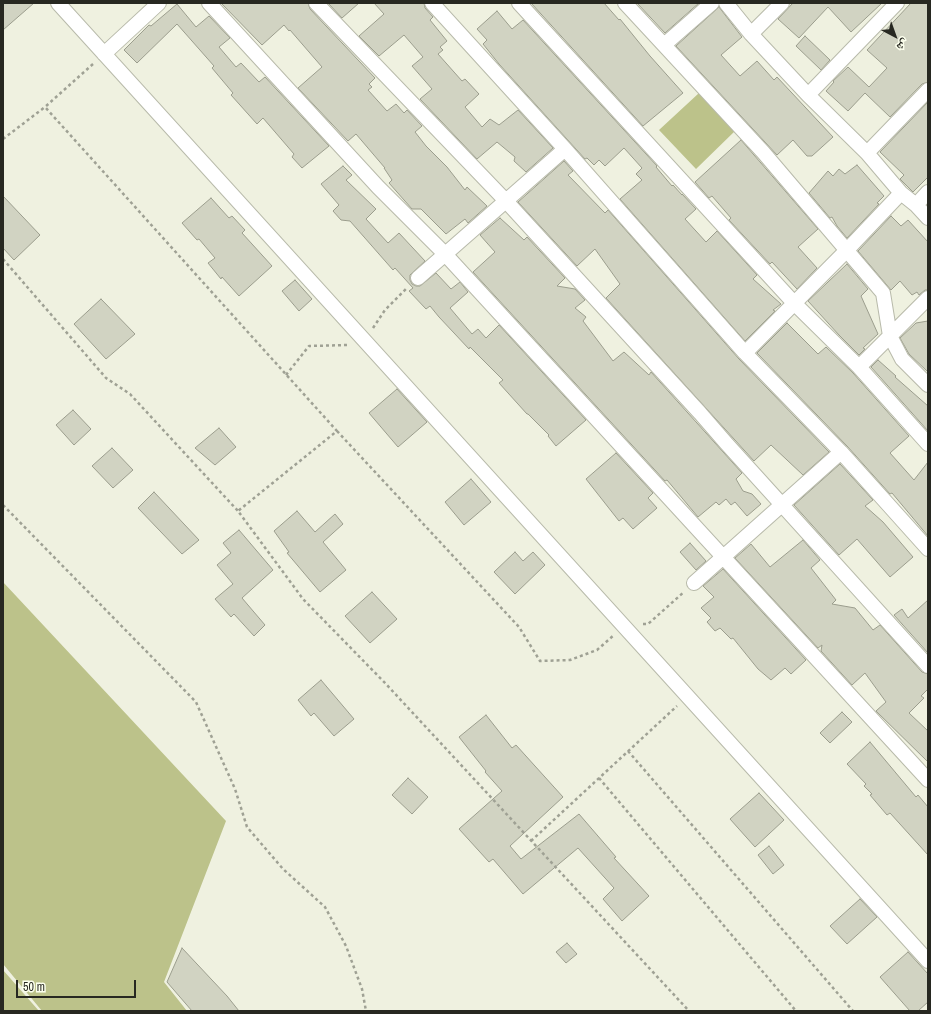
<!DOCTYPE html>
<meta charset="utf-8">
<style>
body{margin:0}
#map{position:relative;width:931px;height:1014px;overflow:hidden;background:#eff1e0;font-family:"Archivo Narrow","Noto Naskh Arabic",sans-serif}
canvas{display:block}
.frame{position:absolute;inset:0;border:4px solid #272821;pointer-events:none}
.north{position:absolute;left:875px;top:16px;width:40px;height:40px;-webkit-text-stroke:3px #fcffed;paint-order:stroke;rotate:139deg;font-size:11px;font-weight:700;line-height:16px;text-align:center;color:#272821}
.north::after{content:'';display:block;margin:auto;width:14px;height:18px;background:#272821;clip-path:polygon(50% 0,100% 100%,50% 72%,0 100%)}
.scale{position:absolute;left:16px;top:980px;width:120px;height:18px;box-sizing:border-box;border:2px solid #272821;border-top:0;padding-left:5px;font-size:12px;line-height:14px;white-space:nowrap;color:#272821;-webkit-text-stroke:3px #fcffed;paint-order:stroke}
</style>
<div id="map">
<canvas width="931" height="1014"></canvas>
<div class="frame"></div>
<div class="north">ش</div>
<div class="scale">50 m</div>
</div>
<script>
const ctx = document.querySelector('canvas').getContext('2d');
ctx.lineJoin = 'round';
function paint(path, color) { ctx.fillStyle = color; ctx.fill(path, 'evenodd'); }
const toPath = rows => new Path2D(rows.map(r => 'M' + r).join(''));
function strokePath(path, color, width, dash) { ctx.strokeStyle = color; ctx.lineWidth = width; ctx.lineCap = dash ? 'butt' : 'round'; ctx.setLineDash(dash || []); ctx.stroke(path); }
paint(toPath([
 [699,93,735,131,696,169,659,130],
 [3,582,226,821,164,982,187,1011,42,1011,3,964],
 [3,970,39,1011,3,1011]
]), '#bcc28a');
const building = toPath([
 [3,3,34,3,3,30,3,3],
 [221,3,308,3,310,9,375,78,369,84,372,87,368,90,387,111,396,104,404,113,407,110,422,126,415,132,426,146,447,167,465,190,467,187,487,206,468,223,465,219,446,234,421,209,412,209,389,183,392,180,384,168,385,168,356,134,348,141,298,88,322,67,290,30,289,31,284,25,262,45,221,3],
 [328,3,359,3,342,18,328,3],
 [374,3,424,3,425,8,433,17,430,20,447,41,440,47,443,50,438,54,462,81,465,79,479,94,465,107,482,127,490,119,499,125,518,110,553,148,526,172,514,161,515,157,497,142,477,159,420,99,432,89,412,66,423,57,404,35,379,56,359,36,384,14,374,3],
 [531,3,604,3,619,20,620,19,650,56,683,93,643,126,531,3],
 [637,3,699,3,665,33,637,3],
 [793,3,882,3,851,32,828,7,799,38,778,19,793,3],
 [911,3,928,3,928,82,922,84,890,117,865,93,848,111,826,91,834,82,833,81,848,67,869,87,887,68,867,50,911,3],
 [177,4,196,27,209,16,230,38,219,47,236,67,241,63,259,82,265,77,329,146,302,168,292,157,294,154,263,118,257,124,231,95,233,93,212,68,214,66,177,24,137,63,124,50,149,25,151,26,177,4],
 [719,7,742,37,721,55,740,76,757,61,774,80,777,77,833,137,812,156,807,156,793,140,777,155,676,46,719,7],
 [497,11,512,29,523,20,657,166,656,167,672,186,673,185,682,195,682,194,696,209,685,219,706,242,717,231,757,275,753,279,781,304,773,310,775,311,745,341,620,199,642,180,636,174,642,168,624,148,605,166,599,160,594,165,587,158,585,159,499,64,483,44,487,40,477,29,497,11],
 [805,36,830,60,821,70,796,46,805,36],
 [928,102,928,177,913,192,900,179,904,175,880,152,928,102],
 [741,140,818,229,798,247,817,268,797,289,772,262,770,264,729,220,731,218,712,196,709,198,695,182,741,140],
 [564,161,573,171,568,175,605,213,608,210,739,359,829,452,803,475,771,445,754,461,606,298,620,284,595,249,577,266,518,202,564,161],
 [857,165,884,196,877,203,879,204,847,238,837,226,832,217,830,218,809,193,828,171,833,176,839,169,845,174,857,165],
 [343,166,352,175,346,180,376,209,366,219,388,243,399,233,425,261,410,275,410,280,412,284,416,286,420,286,436,273,451,289,460,282,468,292,450,308,472,334,478,329,486,338,499,325,586,420,556,446,548,436,549,435,528,414,527,414,499,383,503,380,470,347,469,349,439,317,430,306,426,309,409,291,413,288,395,268,393,270,350,221,341,220,333,211,339,205,321,184,343,166],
 [3,196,40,235,14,260,3,248,3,196],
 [211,198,229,218,232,216,245,230,242,233,272,266,239,296,222,277,221,279,208,263,215,258,199,239,197,240,182,223,211,198],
 [891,216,901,226,908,220,928,242,928,290,925,290,919,295,917,292,912,295,900,281,891,290,858,251,891,216],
 [500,218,524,240,527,237,565,278,557,286,575,289,585,300,575,308,586,317,583,321,613,361,624,352,649,375,651,372,742,473,736,479,743,491,752,494,761,504,747,516,735,502,731,505,726,499,719,505,716,502,698,517,667,480,665,481,473,272,495,252,480,235,500,218],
 [847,264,868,289,861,296,878,334,863,348,865,349,859,355,839,335,808,301,847,264],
 [295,280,312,299,299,311,282,291,295,280],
 [101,299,135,334,106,359,74,324,101,299],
 [928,321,928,372,909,354,900,338,916,323,928,321],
 [787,323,818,354,826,347,853,373,909,436,890,453,914,480,928,462,928,536,892,493,890,494,847,446,757,353,787,323],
 [878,360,896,376,895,377,928,406,928,431,871,367,878,360],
 [397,389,427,422,398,447,369,413,397,389],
 [73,410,91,429,74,445,56,425,73,410],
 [219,428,236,447,215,465,195,448,219,428],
 [112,448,133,470,113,488,92,466,112,448],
 [616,453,653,493,648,498,657,508,633,529,623,518,619,521,586,479,616,453],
 [840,464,873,500,865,506,883,522,913,557,890,577,857,539,839,555,794,505,840,464],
 [471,479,491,502,464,525,445,502,471,479],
 [154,492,199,540,182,554,138,508,154,492],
 [297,511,315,532,335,514,343,524,323,542,346,570,320,592,287,553,289,552,274,531,297,511],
 [239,530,273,570,242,598,265,625,254,636,234,614,231,617,215,599,233,584,217,565,231,553,223,543,239,530],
 [803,540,820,560,811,568,836,600,832,604,855,608,873,630,880,625,922,672,928,674,928,689,921,696,924,698,909,713,928,731,928,762,876,711,886,702,865,673,852,685,821,651,822,645,818,648,735,558,751,544,770,567,803,540],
 [690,543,706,561,696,570,680,552,690,543],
 [515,552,523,561,533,552,545,565,515,594,494,572,515,552],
 [723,569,806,660,791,674,785,668,771,680,758,669,733,638,731,639,720,628,715,631,707,622,711,618,701,608,714,597,703,586,723,569],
 [372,592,397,619,370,643,345,616,372,592],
 [928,600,928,653,894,615,902,609,908,618,928,600],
 [321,680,354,719,334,736,314,713,311,716,298,700,321,680],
 [842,712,852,722,830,743,820,733,842,712],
 [486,715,512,748,516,745,563,797,510,846,521,859,579,814,616,857,614,858,649,896,622,921,603,899,614,888,578,848,523,894,493,859,489,862,459,829,502,791,485,772,486,771,459,737,486,715],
 [870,742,916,797,918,795,928,807,928,855,890,813,887,815,870,795,872,794,864,786,866,784,847,764,870,742],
 [408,778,428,797,412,814,392,795,408,778],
 [759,793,784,820,755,847,730,819,759,793],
 [769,846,784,865,773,874,758,855,769,846],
 [860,899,877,917,847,944,830,926,860,899],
 [567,943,577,954,566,963,556,952,567,943],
 [182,948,227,996,239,1011,192,1011,167,982,182,948],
 [908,952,928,974,928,1002,918,1011,910,1011,880,977,908,952]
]);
paint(building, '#d1d3c2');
strokePath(building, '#9b9d8d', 1);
const street = toPath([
 [58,3,928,961],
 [209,3,378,187,445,254,928,780],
 [316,3,506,201,700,413,726,443,928,666],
 [432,3,565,149,745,353,841,452,928,549],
 [519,3,794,303,859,367,928,444],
 [625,3,763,152,883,293,890,336,902,359,928,385],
 [726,3,751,34,808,95,867,153,901,193,916,205,928,218],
 [751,34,782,3],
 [664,45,712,3],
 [104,54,159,3],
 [808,95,897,3],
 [867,153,928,90],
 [916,205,928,192],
 [418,278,565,149],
 [745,353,847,250,901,193],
 [859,367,928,298],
 [694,583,841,452]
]);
strokePath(street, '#b8baaa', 16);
strokePath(toPath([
 [93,64,45,107,337,431,238,511,303,599,386,684,689,1011],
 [3,139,45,107],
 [3,259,106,378,130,394,238,511],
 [373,328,385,310,407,288],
 [286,375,309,346,348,345],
 [337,431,519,627,540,661,570,660,597,650,614,635],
 [3,505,196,702,235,789,247,827,283,869,325,907,346,946,362,989,366,1011],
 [643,624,648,624,684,592],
 [628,751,853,1011],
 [599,778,796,1011],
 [531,841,677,706]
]), '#9fa194', 2.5, [3, 3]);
strokePath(street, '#fff', 14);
</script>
